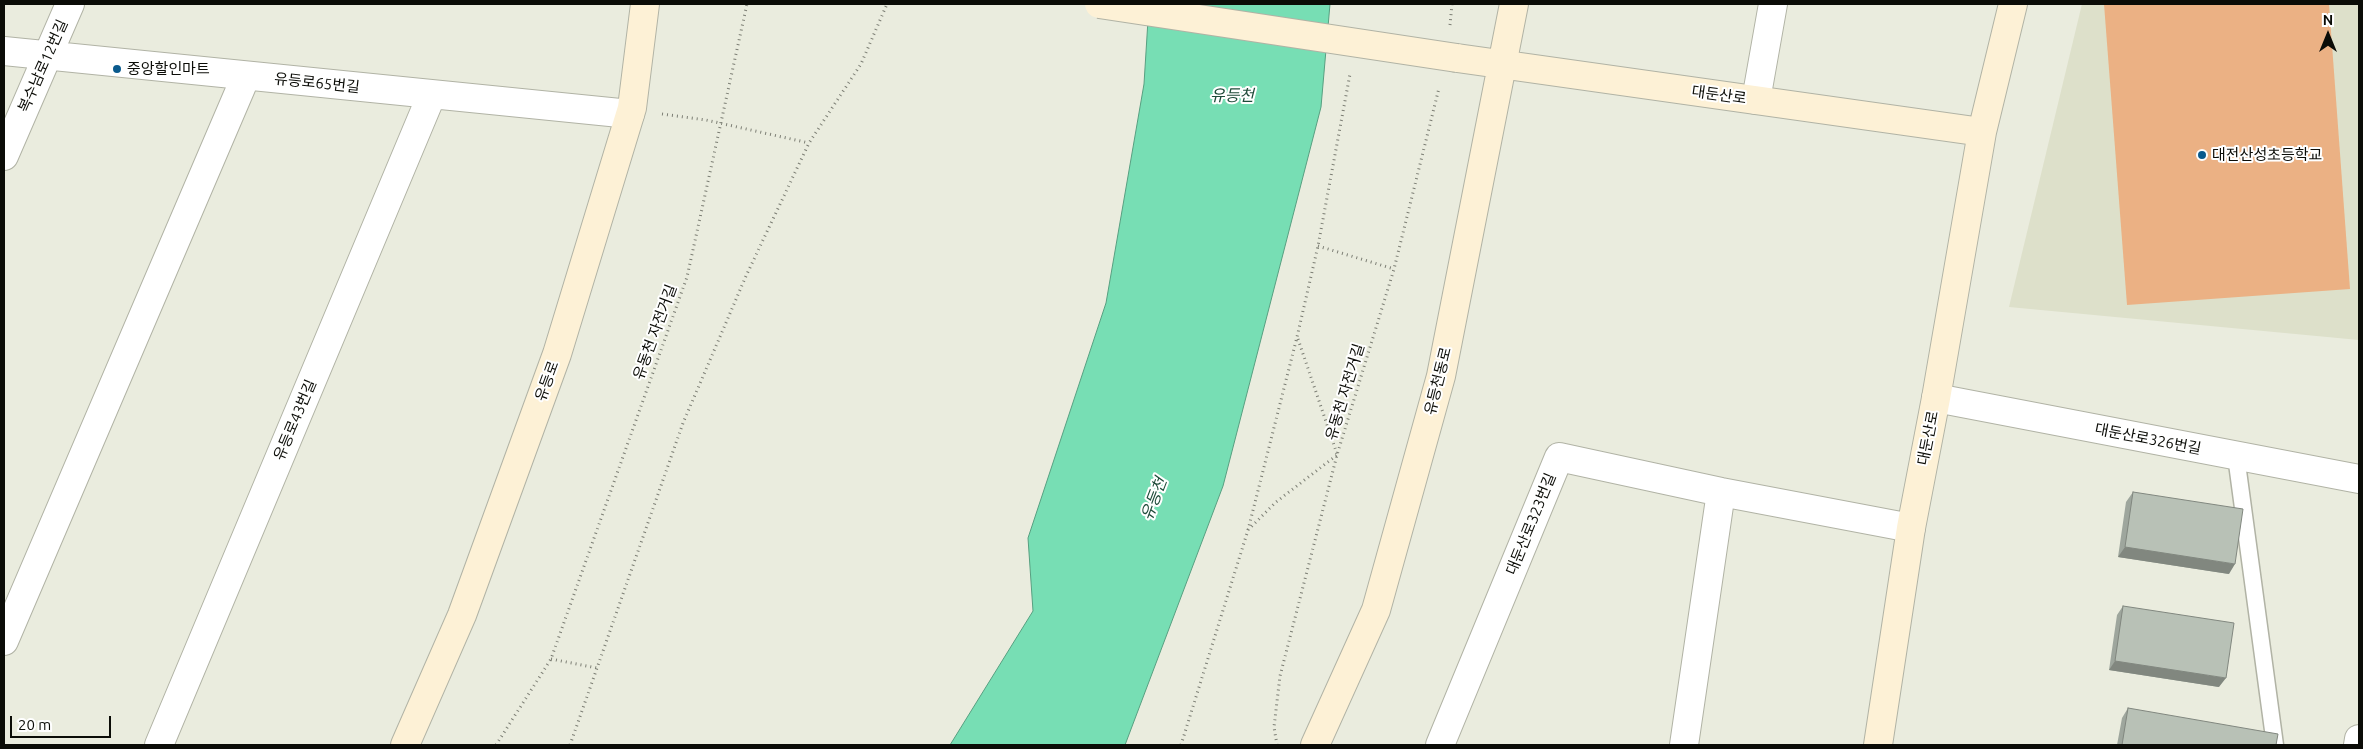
<!DOCTYPE html>
<meta charset="utf-8">
<style>
body{margin:0}
#map{position:relative;width:2363px;height:749px;overflow:hidden;background:#eaecde;font-family:Ubuntu,sans-serif}
canvas{display:block}
.frame{position:absolute;inset:0;border:5px solid #0b0c07;pointer-events:none}
.north{position:absolute;left:2303px;top:10px;width:50px;height:50px;-webkit-text-stroke:4px #fff;paint-order:stroke;rotate:0deg;font-size:14px;font-weight:700;line-height:20px;text-align:center;color:#0b0c07}
.north::after{content:'';display:block;margin:auto;width:18px;height:22px;background:#0b0c07;clip-path:polygon(50% 0,100% 100%,50% 72%,0 100%)}
.scale{position:absolute;left:10px;top:716px;width:101px;height:22px;box-sizing:border-box;border:2px solid #0b0c07;border-top:0;padding-left:6px;font-size:15px;line-height:18px;white-space:nowrap;color:#0b0c07;-webkit-text-stroke:4px #fff;paint-order:stroke}
</style>
<div id="map">
<canvas width="2363" height="749"></canvas>
<div class="frame"></div>
<div class="north">N</div>
<div class="scale">20 m</div>
</div>
<script>
const ctx = document.querySelector('canvas').getContext('2d');
ctx.lineJoin = 'round';
function paint(path, color) { ctx.fillStyle = color; ctx.fill(path, 'evenodd'); }
const toPath = rows => new Path2D(rows.map(r => 'M' + r).join(''));
function strokePath(path, color, width, dash) { ctx.strokeStyle = color; ctx.lineWidth = width; ctx.lineCap = dash ? 'butt' : 'round'; ctx.setLineDash(dash || []); ctx.stroke(path); }
function label(font, color, halo, rows, align = 'center') {
  ctx.font = font + ' Ubuntu,"Noto Sans KR",sans-serif'; ctx.lineWidth = 4; ctx.setLineDash([]); ctx.textBaseline = 'middle'; ctx.strokeStyle = halo; ctx.fillStyle = color; for (const [text, x, y, turn = 0] of rows) {
    ctx.save(); ctx.translate(x, y); ctx.rotate((+turn || 0) * Math.PI / 180); ctx.textAlign = isNaN(turn) ? turn : align; if (halo) ctx.strokeText(text, 0, 0); ctx.fillText(text, 0, 0); ctx.restore();
  }
}
paint(toPath([
 [2082,4,2359,4,2359,340,2009,307]
]), '#dde0ca');
paint(toPath([
 [2104,4,2329,4,2350,289,2127,305]
]), '#ebb184');
const water = toPath([
 [1149,4,1330,4,1321,107,1223,486,1125,745,950,745,1033,611,1028,538,1106,303,1144,84,1149,4]
]);
paint(water, '#77deb4');
strokePath(water, '#579f80', 1);
const lane = toPath([
 [2236,456,2275,745]
]);
const street = toPath([
 [4,51,630,114],
 [1756,100,1773,4],
 [4,156,70,4],
 [1936,398,2359,479],
 [4,641,246,76],
 [159,745,432,94],
 [1440,745,1559,457,1721,492,1911,528],
 [1684,745,1721,492],
 [2358,745,2359,739]
]);
const secondary = toPath([
 [1457,58,1982,132],
 [405,745,462,615,557,354,632,108,645,4],
 [1315,745,1376,610,1441,376,1514,4],
 [1878,745,1911,528,1936,398,1982,132,2013,4]
]);
strokePath(lane, '#b1b3a5', 19);
strokePath(street, '#b1b3a5', 30);
strokePath(secondary, '#b1b3a5', 30);
strokePath(toPath([
 [1450,25,1452,4],
 [662,114,706,120,809,143],
 [1318,246,1394,269],
 [1298,339,1337,454],
 [1248,530,1276,502,1337,455],
 [551,659,597,668],
 [496,745,551,659,687,277,747,4],
 [570,745,683,423,746,276,809,143,861,64,887,4],
 [1181,745,1248,530,1297,337,1318,246,1350,74],
 [1277,745,1274,727,1280,676,1337,455,1394,269,1439,88]
]), '#7c7e74', 3, [1, 4]);
strokePath(lane, '#fff', 16);
strokePath(street, '#fff', 28);
strokePath(secondary, '#fdf1d6', 28);
const secondaryBridge = toPath([
 [1099,4,1457,58]
]);
strokePath(secondaryBridge, '#b1b3a5', 30, []);
strokePath(secondaryBridge, '#fdf1d6', 28);
paint(toPath([
 [2133,492,2229,574,2118,557,2126,502],
 [2123,606,2219,687,2109,670,2117,615],
 [2128,708,2276,745,2117,745,2122,718]
]), '#9ea69d');
paint(toPath([
 [2125,547,2235,564,2229,574,2118,557],
 [2115,661,2226,678,2219,687,2109,670]
]), '#81877f');
const building = toPath([
 [2133,492,2243,509,2235,564,2125,547,2133,492],
 [2123,606,2234,623,2226,678,2115,661,2123,606],
 [2128,708,2278,734,2276,745,2122,745,2128,708]
]);
paint(building, '#b8c1b6');
strokePath(building, '#81877f', 1);
for (const [x, y, r, color] of [
 [117,69,5,"#0a5a8d"],
 [2202,155,5,"#0a5a8d"]
]) { const dot = new Path2D(); dot.arc(x, y, r, 0, 2 * Math.PI); ctx.fillStyle = color; ctx.fill(dot); strokePath(dot, '#fff', 2); }
label('15px', '#0b0c07', '#fff', [
 ["복수남로12번길",43,66,-66],
 ["유등로65번길",317,83,6],
 ["대둔산로",1719,95,8],
 ["유동천 자전거길",655,332,-70],
 ["유등로",547,381,-70],
 ["유등천동로",1438,381,-76],
 ["유동천 자전거길",1345,392,-73],
 ["유등로43번길",295,420,-67],
 ["대둔산로",1928,438,-79],
 ["대둔산로326번길",2148,439,11],
 ["대둔산로323번길",1531,524,-68]
]);
label('15px', '#0b0c07', '#fff', [
 ["중앙할인마트",127,69],
 ["대전산성초등학교",2212,155]
], 'left');
label('italic 16px', '#1e4b39', '#fff', [
 ["유등천",1232,96],
 ["유등천",1154,499,-69]
]);
</script>
